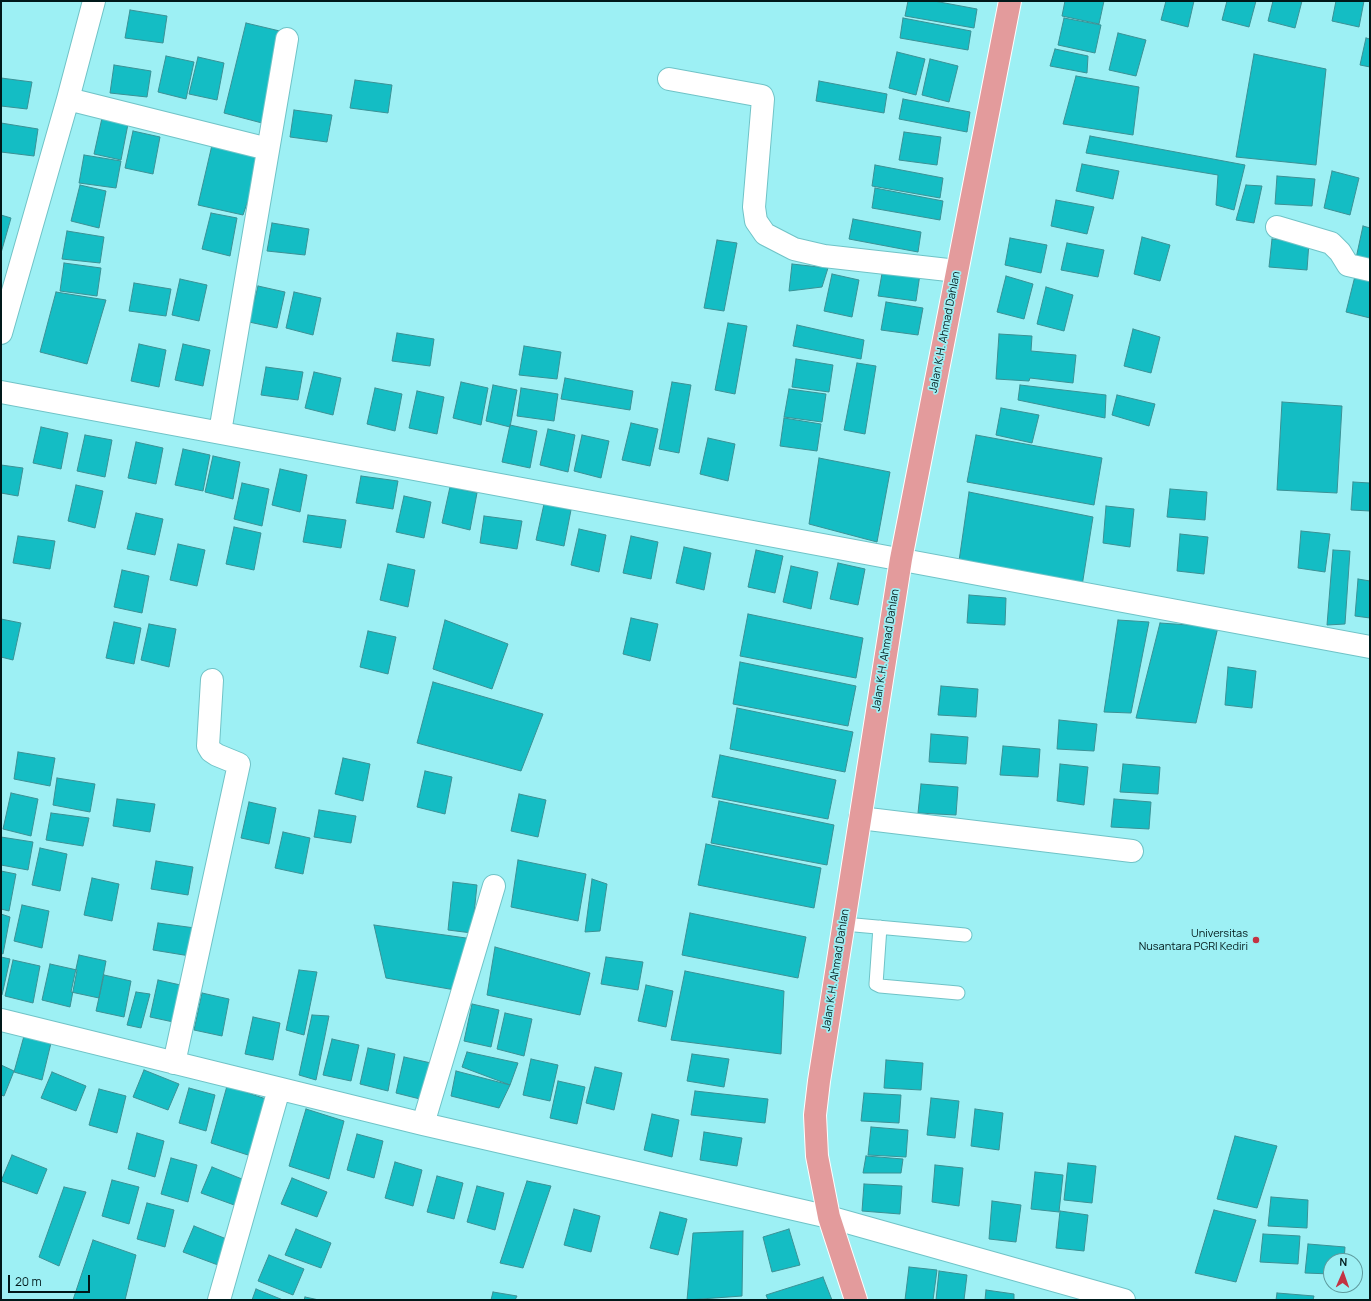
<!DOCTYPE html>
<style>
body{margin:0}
#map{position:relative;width:1371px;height:1301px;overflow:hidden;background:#9df0f4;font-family:Manrope,sans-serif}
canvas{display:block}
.frame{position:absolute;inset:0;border:2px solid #00191a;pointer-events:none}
.north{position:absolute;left:1323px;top:1253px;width:40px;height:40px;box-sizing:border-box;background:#9df0f4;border:1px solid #5e9a9d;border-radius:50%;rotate:2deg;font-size:11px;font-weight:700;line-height:16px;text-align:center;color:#00191a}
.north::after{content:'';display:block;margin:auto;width:14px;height:18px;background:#c33343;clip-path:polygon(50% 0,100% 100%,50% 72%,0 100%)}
.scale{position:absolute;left:8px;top:1275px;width:82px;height:18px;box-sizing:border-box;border:2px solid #00191a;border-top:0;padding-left:5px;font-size:12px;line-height:14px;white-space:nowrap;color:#00191a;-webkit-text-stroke:3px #9df0f4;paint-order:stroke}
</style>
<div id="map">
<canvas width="1371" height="1301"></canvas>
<div class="frame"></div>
<div class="north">N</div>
<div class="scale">20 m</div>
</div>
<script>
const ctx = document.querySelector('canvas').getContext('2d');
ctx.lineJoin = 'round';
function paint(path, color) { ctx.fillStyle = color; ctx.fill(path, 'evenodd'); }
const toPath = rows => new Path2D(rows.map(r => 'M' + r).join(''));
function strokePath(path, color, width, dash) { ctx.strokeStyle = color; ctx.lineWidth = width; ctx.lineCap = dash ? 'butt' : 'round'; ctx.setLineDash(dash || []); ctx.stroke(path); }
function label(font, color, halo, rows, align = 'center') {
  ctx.font = font + ' Manrope,sans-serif'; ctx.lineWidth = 3.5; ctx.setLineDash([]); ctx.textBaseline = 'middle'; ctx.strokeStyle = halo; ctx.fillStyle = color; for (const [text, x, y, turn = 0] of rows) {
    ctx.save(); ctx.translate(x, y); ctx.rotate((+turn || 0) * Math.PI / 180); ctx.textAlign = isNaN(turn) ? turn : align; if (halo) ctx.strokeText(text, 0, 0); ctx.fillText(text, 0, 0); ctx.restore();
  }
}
const building = toPath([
 [908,1,934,1,977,9,974,28,905,16,908,1],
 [1065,1,1104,1,1099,24,1062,16,1065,1],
 [1166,1,1194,1,1188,27,1161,20,1166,1],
 [1227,1,1256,1,1249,27,1222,20,1227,1],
 [1273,1,1302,1,1295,28,1268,21,1273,1],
 [1336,1,1364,1,1359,27,1332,21,1336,1],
 [130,10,167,16,163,43,125,38,130,10],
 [903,18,971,31,968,50,900,38,903,18],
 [1064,18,1101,25,1095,53,1058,45,1064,18],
 [246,23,284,32,262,123,224,113,246,23],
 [1118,33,1146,40,1136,76,1109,70,1118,33],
 [1366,38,1370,39,1370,67,1360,65,1366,38],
 [1055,49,1088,56,1087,73,1050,66,1055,49],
 [897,52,925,59,916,95,889,88,897,52],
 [1254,54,1326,69,1316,165,1236,157,1254,54],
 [166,56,194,62,186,99,158,92,166,56],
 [198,57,224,63,217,100,189,94,198,57],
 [930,59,958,66,949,102,922,95,930,59],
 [114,65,151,71,147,97,110,93,114,65],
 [1076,76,1139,87,1133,135,1063,124,1076,76],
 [1,78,32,82,27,109,1,106,1,78],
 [355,80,392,85,388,113,350,108,355,80],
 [819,81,887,94,884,113,816,101,819,81],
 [903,99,970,112,967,132,899,119,903,99],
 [294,110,332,115,327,142,290,137,294,110],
 [102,118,128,124,121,160,94,154,102,118],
 [1,123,38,129,34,156,1,152,1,123],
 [133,131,160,137,153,174,125,168,133,131],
 [904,132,941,137,937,165,899,160,904,132],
 [1090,136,1245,165,1234,210,1216,205,1218,175,1086,153,1090,136],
 [212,145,262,159,243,215,198,205,212,145],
 [84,155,121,161,116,188,79,183,84,155],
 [1082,164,1119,171,1113,199,1076,191,1082,164],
 [875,165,943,178,940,198,872,186,875,165],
 [1332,171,1359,178,1350,215,1324,208,1332,171],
 [1277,176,1315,179,1312,206,1275,204,1277,176],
 [80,185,106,191,99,228,71,221,80,185],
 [1246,185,1262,186,1254,223,1236,220,1246,185],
 [875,188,943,201,940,220,872,208,875,188],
 [1056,200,1094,207,1087,234,1051,226,1056,200],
 [211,213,237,218,230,256,202,249,211,213],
 [1,215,11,218,1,253,1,215],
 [853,219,921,232,918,252,849,239,853,219],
 [272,223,309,229,305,255,267,251,272,223],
 [1363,226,1370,228,1370,266,1355,263,1363,226],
 [67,231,104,237,100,263,62,259,67,231],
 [1142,237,1170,245,1160,281,1134,274,1142,237],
 [1010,238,1047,245,1041,273,1005,265,1010,238],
 [1272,239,1309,242,1307,270,1269,267,1272,239],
 [717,240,737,243,724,311,704,308,717,240],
 [1067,243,1104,250,1098,277,1061,270,1067,243],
 [64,263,101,268,97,296,60,291,64,263],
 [792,264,828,268,822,287,789,291,792,264],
 [883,268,920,274,916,301,878,296,883,268],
 [832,274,859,280,852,317,824,311,832,274],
 [1006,276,1033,284,1024,319,997,312,1006,276],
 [1355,276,1370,280,1370,318,1346,312,1355,276],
 [180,279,207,285,199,321,172,315,180,279],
 [134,283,171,289,166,316,129,311,134,283],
 [258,286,285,292,277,328,249,322,258,286],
 [1046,287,1073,295,1064,331,1037,324,1046,287],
 [56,292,106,300,87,364,40,352,56,292],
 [294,292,321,298,313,335,286,328,294,292],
 [886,302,923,308,918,335,881,330,886,302],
 [728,323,747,326,735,394,715,390,728,323],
 [797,325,864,340,861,359,793,346,797,325],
 [1133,329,1160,337,1151,373,1124,366,1133,329],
 [397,333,434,339,430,366,392,361,397,333],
 [999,334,1032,336,1031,351,1076,355,1073,383,1030,378,1029,381,996,379,999,334],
 [139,344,166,350,159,387,131,381,139,344],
 [183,344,210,350,203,386,175,380,183,344],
 [524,346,561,352,557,379,519,375,524,346],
 [796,359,833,365,829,392,792,387,796,359],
 [857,363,876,366,865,434,844,430,857,363],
 [266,367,303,372,298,400,261,395,266,367],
 [314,372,341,378,333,415,305,408,314,372],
 [565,378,633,391,630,410,561,399,565,378],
 [461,382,488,388,481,425,453,418,461,382],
 [672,382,691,385,679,453,659,449,672,382],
 [493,385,517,390,510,427,486,421,493,385],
 [1020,385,1106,395,1105,418,1018,400,1020,385],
 [375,388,402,394,395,431,367,424,375,388],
 [521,388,558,394,554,421,517,416,521,388],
 [789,389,826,394,822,422,784,417,789,389],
 [417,391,444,397,437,434,409,428,417,391],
 [1117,395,1155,404,1149,426,1112,415,1117,395],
 [1282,402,1342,406,1337,493,1277,490,1282,402],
 [1001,408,1039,415,1032,443,996,435,1001,408],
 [784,418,821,424,817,451,780,446,784,418],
 [631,423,658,429,650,466,622,460,631,423],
 [510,425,537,431,530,468,502,462,510,425],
 [41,427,68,433,61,469,33,463,41,427],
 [548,429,575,435,568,472,540,465,548,429],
 [85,435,112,440,105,477,77,471,85,435],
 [582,435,609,441,601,478,574,471,582,435],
 [976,435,1102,458,1094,505,967,482,976,435],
 [708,438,735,444,728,481,700,474,708,438],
 [136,442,163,448,156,484,128,478,136,442],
 [183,449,210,455,203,491,175,485,183,449],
 [213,456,240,462,233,499,205,492,213,456],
 [819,458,890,472,877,542,809,524,819,458],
 [1,465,23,468,18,496,1,493,1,465],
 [280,469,307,475,300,512,272,505,280,469],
 [361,476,398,481,393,509,356,503,361,476],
 [1353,482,1370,483,1370,511,1351,510,1353,482],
 [242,483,269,489,262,526,234,519,242,483],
 [76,485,103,491,95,528,68,521,76,485],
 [450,487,477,493,470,530,442,523,450,487],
 [1170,489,1207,492,1205,520,1167,517,1170,489],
 [969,492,1093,517,1082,586,959,561,969,492],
 [404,496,431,502,424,538,396,532,404,496],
 [544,504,571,510,564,546,536,540,544,504],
 [1106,506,1134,509,1130,547,1103,543,1106,506],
 [136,513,163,519,155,555,127,549,136,513],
 [308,515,346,520,341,548,303,542,308,515],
 [484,516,522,521,517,549,480,543,484,516],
 [234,527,261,533,254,570,226,564,234,527],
 [579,529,606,535,599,572,571,565,579,529],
 [1301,531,1330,534,1325,572,1298,568,1301,531],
 [1180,534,1208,537,1204,574,1177,571,1180,534],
 [18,536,55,541,50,569,13,563,18,536],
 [631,536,658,542,651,579,623,573,631,536],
 [178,544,205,550,197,586,170,580,178,544],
 [684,547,711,553,704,590,676,583,684,547],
 [756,550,783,556,775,593,748,587,756,550],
 [1333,550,1350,551,1345,624,1327,625,1333,550],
 [838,563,865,569,858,605,830,599,838,563],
 [388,564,415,570,408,607,380,600,388,564],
 [791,566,818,572,811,609,783,602,791,566],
 [122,570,149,576,142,613,114,607,122,570],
 [1358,579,1370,581,1370,618,1355,616,1358,579],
 [969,595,1006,598,1005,625,967,623,969,595],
 [748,614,863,638,856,678,740,656,748,614],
 [631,618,658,624,650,661,623,654,631,618],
 [1,619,21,623,13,660,1,657,1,619],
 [445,620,508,644,492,689,433,669,445,620],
 [1118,620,1149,622,1131,713,1104,712,1118,620],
 [114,622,141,628,134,664,106,658,114,622],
 [1160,623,1218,627,1196,723,1136,718,1160,623],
 [149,624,176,629,169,667,141,660,149,624],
 [368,631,396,637,388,674,360,667,368,631],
 [740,662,856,686,848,726,733,704,740,662],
 [1228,667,1256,671,1252,708,1225,705,1228,667],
 [433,682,543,714,521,771,417,743,433,682],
 [941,686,978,689,976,717,938,715,941,686],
 [737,708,853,732,845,772,730,749,737,708],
 [1059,720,1097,724,1094,751,1057,749,1059,720],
 [931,734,968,737,966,764,929,762,931,734],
 [1003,746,1040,749,1038,777,1000,775,1003,746],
 [18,752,55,758,50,786,14,779,18,752],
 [720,755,836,780,828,819,712,797,720,755],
 [343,758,370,764,363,801,335,794,343,758],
 [1060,764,1088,767,1084,805,1057,801,1060,764],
 [1123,764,1160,767,1158,794,1120,792,1123,764],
 [425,771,452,777,445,814,417,807,425,771],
 [57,778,95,784,90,812,53,805,57,778],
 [921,784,958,787,956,815,918,813,921,784],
 [11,793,38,799,31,836,3,829,11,793],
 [519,794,546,800,538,837,511,831,519,794],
 [117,799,155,804,150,832,113,826,117,799],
 [1114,799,1151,802,1149,829,1111,827,1114,799],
 [719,801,834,825,827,865,711,843,719,801],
 [249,802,276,808,269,844,241,838,249,802],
 [319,810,356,816,351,843,314,837,319,810],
 [51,813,89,818,83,846,46,840,51,813],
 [283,832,310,838,303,874,275,868,283,832],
 [1,837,33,842,28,870,1,865,1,837],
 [706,844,821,868,814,908,698,885,706,844],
 [40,848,67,854,60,891,32,885,40,848],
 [518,860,586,874,578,921,511,907,518,860],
 [156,861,193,867,188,895,151,889,156,861],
 [1,871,16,874,9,911,1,909,1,871],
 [92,878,119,884,112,921,84,915,92,878],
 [592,879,607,884,600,931,585,932,592,879],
 [453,882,477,885,472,933,448,930,453,882],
 [22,905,49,911,42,948,14,941,22,905],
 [690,913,806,937,798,978,682,955,690,913],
 [1,914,10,917,3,954,1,953,1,914],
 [158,923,195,928,190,956,153,950,158,923],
 [374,925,473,939,461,991,386,978,374,925],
 [495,947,590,973,580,1015,487,995,495,947],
 [79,955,106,961,99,998,71,992,79,955],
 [1,957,10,959,2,995,1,995,1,957],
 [606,957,643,962,638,990,601,984,606,957],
 [13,960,40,966,33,1003,5,996,13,960],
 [50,964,77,970,70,1007,42,1000,50,964],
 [299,970,317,972,304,1035,286,1030,299,970],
 [685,971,784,991,781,1054,671,1040,685,971],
 [104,975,131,981,124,1017,96,1011,104,975],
 [158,980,185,986,178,1023,150,1017,158,980],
 [646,985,673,991,666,1027,638,1021,646,985],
 [136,992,150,994,141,1028,127,1025,136,992],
 [202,993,229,999,222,1036,194,1030,202,993],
 [472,1004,499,1010,491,1047,464,1041,472,1004],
 [505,1013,532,1019,524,1056,497,1049,505,1013],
 [312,1015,329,1016,316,1080,299,1075,312,1015],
 [253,1017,280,1023,273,1060,245,1054,253,1017],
 [24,1036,51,1043,42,1080,14,1072,24,1036],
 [332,1039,359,1045,351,1081,323,1075,332,1039],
 [368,1048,395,1054,388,1091,360,1084,368,1048],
 [467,1052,518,1063,510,1085,462,1067,467,1052],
 [692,1054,729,1059,724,1087,687,1081,692,1054],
 [404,1057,431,1063,424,1100,396,1093,404,1057],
 [531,1059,558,1065,550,1101,523,1095,531,1059],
 [886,1060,923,1063,921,1090,884,1088,886,1060],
 [1,1065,14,1071,4,1096,1,1095,1,1065],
 [595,1067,622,1073,614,1110,586,1103,595,1067],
 [144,1070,179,1084,168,1110,133,1097,144,1070],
 [456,1071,510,1085,499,1108,451,1096,456,1071],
 [52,1072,86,1086,76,1111,41,1098,52,1072],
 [558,1081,585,1087,577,1124,550,1118,558,1081],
 [227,1086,266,1099,251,1156,211,1143,227,1086],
 [189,1088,215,1095,206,1131,179,1123,189,1088],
 [99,1089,126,1096,117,1133,89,1125,99,1089],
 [695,1091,768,1099,765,1123,691,1115,695,1091],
 [864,1093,901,1095,899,1123,861,1121,864,1093],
 [931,1098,959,1101,955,1138,927,1135,931,1098],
 [306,1109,344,1121,329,1179,289,1166,306,1109],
 [975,1109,1003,1113,999,1150,971,1146,975,1109],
 [652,1114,679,1120,672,1157,644,1150,652,1114],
 [871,1127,908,1130,906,1157,868,1155,871,1127],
 [704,1132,742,1138,737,1166,700,1160,704,1132],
 [137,1133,164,1141,155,1177,128,1169,137,1133],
 [357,1134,383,1141,374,1178,347,1170,357,1134],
 [1235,1136,1277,1146,1257,1208,1217,1199,1235,1136],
 [12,1155,47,1169,37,1194,1,1181,12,1155],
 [866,1156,903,1159,901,1173,863,1173,866,1156],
 [171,1158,197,1165,188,1202,161,1194,171,1158],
 [395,1162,422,1170,413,1206,385,1198,395,1162],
 [1068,1163,1096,1166,1092,1203,1064,1200,1068,1163],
 [935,1165,963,1168,959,1206,932,1202,935,1165],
 [212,1167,247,1181,237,1206,201,1193,212,1167],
 [1035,1172,1063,1175,1059,1212,1031,1209,1035,1172],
 [437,1176,463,1183,454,1219,427,1212,437,1176],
 [292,1178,327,1192,317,1217,281,1204,292,1178],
 [112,1180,139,1187,129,1224,102,1216,112,1180],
 [527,1181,551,1186,523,1268,500,1263,527,1181],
 [864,1184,902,1186,900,1214,862,1211,864,1184],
 [477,1186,504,1193,495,1230,467,1222,477,1186],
 [64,1187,86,1192,59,1266,39,1257,64,1187],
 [1271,1197,1308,1200,1307,1228,1268,1226,1271,1197],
 [992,1201,1021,1205,1016,1242,989,1239,992,1201],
 [147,1203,174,1210,165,1247,137,1239,147,1203],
 [574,1209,600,1216,591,1252,564,1245,574,1209],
 [1214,1210,1256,1220,1236,1282,1195,1273,1214,1210],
 [1060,1211,1088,1215,1084,1251,1056,1248,1060,1211],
 [660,1212,687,1219,678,1255,650,1248,660,1212],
 [194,1226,229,1240,218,1265,183,1252,194,1226],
 [296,1229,331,1243,321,1268,285,1255,296,1229],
 [789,1229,800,1265,772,1272,763,1237,789,1229],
 [743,1231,742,1296,687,1300,693,1233,743,1231],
 [1263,1234,1300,1236,1298,1264,1260,1262,1263,1234],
 [93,1240,136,1255,125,1300,73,1300,93,1240],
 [1308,1244,1345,1247,1344,1261,1331,1261,1331,1274,1305,1273,1308,1244],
 [269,1255,304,1269,293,1295,258,1281,269,1255],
 [909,1267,937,1270,933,1300,905,1300,909,1267],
 [939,1271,967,1275,964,1300,936,1300,939,1271],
 [823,1277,832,1300,768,1300,766,1295,823,1277],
 [256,1289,283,1300,252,1300,256,1289],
 [986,1290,1014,1294,1014,1300,985,1300,986,1290],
 [493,1292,517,1296,515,1300,491,1300,493,1292],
 [1277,1293,1314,1296,1313,1300,1276,1300,1277,1293],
 [305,1297,319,1300,304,1300,305,1297]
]);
paint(building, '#14bdc4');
strokePath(building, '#3b9195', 1);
const service = toPath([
 [844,924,965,935],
 [880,927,876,984,880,986,958,993]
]);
const minor = toPath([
 [669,79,762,96,763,99,754,207,756,221,765,234,794,249,824,256,957,271],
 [68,99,268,149],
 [1277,227,1331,243,1340,252,1348,265,1370,270],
 [1,333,68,99,94,1],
 [1,392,1370,647],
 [220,432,287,39],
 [860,818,1132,851],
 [1,1020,423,1124,829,1217,1124,1300],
 [174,1063,239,764,217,755,211,751,208,746,212,680],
 [423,1124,494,886],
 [219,1300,279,1089]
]);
const trunk = toPath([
 [856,1300,829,1217,817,1156,815,1115,819,1081,901,559,1010,1]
]);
strokePath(service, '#70c3c7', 15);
strokePath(minor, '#70c3c7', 24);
strokePath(trunk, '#fff', 24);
strokePath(service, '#fff', 13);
strokePath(minor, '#fff', 22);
strokePath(trunk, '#e39b9c', 22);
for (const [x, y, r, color] of [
 [1256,940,4,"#c33343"]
]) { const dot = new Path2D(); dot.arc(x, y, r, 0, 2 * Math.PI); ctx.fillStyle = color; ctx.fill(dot); strokePath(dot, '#9df0f4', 1.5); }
label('11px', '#00191a', '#9df0f4', [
 ["Jalan K.H. Ahmad Dahlan",945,332,-79],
 ["Jalan K.H. Ahmad Dahlan",886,650,-81],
 ["Jalan K.H. Ahmad Dahlan",836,970,-81]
]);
label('11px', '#00191a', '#9df0f4', [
 ["Universitas",1248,934],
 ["Nusantara PGRI Kediri",1248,947]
], 'right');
</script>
